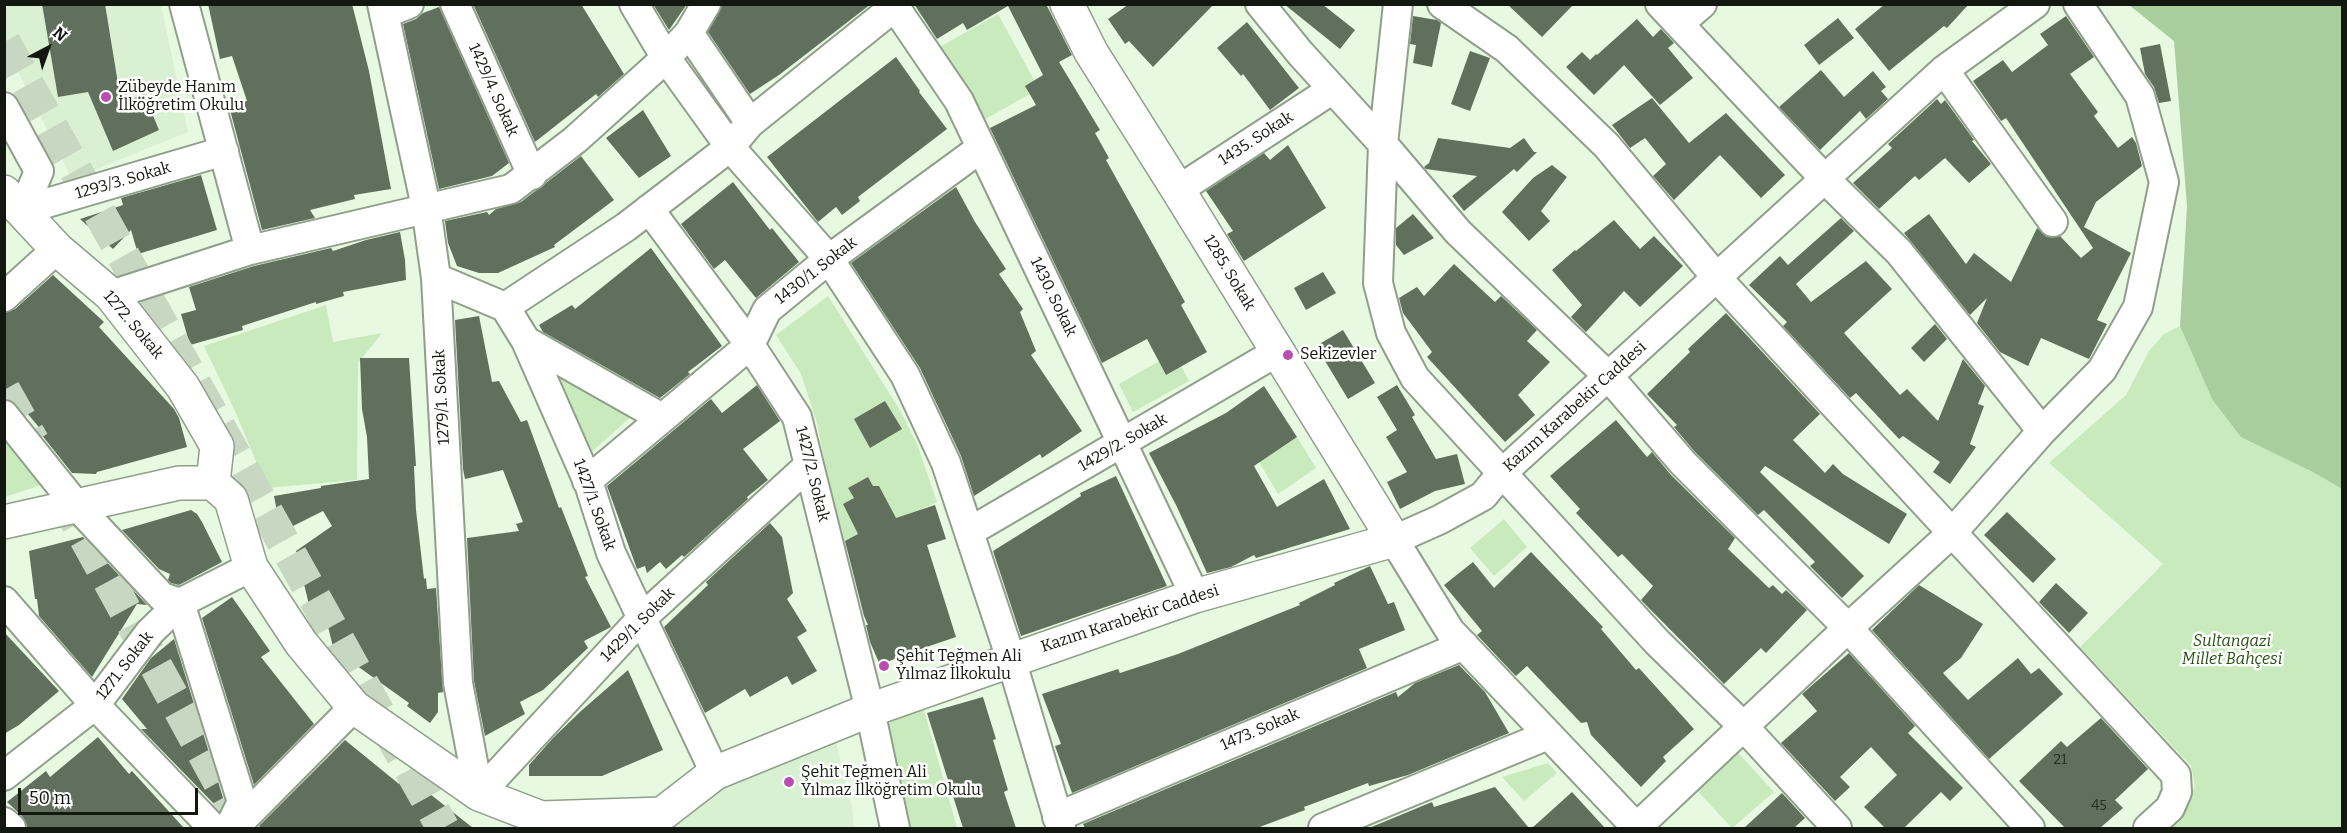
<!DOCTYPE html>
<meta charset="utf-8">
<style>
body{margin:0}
#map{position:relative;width:2347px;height:833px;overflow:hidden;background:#e8f9e2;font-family:Bitter,serif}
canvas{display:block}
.frame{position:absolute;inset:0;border:6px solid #121710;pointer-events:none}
.north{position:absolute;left:18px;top:18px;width:60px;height:60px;-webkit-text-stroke:4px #fff;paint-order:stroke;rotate:41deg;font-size:16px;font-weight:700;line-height:24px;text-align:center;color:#121710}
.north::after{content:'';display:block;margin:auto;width:21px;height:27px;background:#121710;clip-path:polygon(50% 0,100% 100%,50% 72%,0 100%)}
.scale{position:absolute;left:18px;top:788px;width:180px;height:27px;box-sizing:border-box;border:3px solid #121710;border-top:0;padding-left:8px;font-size:18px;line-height:21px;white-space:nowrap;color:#121710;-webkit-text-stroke:4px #fff;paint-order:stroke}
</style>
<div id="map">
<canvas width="2347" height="833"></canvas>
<div class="frame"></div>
<div class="north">N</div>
<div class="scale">50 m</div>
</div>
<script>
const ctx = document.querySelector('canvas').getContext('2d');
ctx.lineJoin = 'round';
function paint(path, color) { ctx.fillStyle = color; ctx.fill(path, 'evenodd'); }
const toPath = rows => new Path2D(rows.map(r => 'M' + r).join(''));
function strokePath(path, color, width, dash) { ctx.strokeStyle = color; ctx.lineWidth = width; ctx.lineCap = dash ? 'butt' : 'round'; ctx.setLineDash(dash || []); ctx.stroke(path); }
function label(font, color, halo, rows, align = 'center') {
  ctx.font = font + ' Bitter,serif'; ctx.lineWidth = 5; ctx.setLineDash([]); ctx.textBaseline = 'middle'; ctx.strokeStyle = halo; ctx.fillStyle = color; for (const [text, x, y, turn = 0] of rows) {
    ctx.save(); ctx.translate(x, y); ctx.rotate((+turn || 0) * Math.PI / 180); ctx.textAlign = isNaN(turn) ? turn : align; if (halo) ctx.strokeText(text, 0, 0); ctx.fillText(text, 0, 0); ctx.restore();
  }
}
paint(toPath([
 [5,5,161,5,188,132,72,179,5,46],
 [834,735,852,807,854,828,662,828,680,814,774,758]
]), '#daf0d2');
paint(toPath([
 [998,14,1039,89,980,122,938,48],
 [828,296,900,410,917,444,937,502,842,549,817,423,801,374,776,335],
 [326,305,333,342,382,333,358,363,357,480,267,488,235,411,204,346],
 [2180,326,2212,399,2311,471,2342,489,2342,828,2163,828,2187,805,2195,786,2191,766,2080,647,2163,564,2049,463,2126,395,2149,351,2164,334],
 [1174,353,1189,381,1133,412,1119,384],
 [551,365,634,414,586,457],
 [4,436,41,485,5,497,4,497],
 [1297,437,1316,468,1278,494,1252,450,1267,457],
 [1504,519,1527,547,1494,576,1470,548],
 [924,710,957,828,908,828,879,723],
 [1733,747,1774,792,1732,828,1692,785],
 [1548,763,1557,773,1524,801,1502,777]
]), '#c8eabc');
paint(toPath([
 [2129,5,2342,5,2342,489,2311,471,2241,437,2212,399,2180,326,2187,206,2174,41]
]), '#a9cd9d');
paint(toPath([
 [42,4,105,4,120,96,127,94,130,100,144,94,159,130,113,151,88,92,58,97],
 [208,4,352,4,369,71,391,189,354,195,355,199,310,210,315,218,262,230,229,106,247,101,232,56,220,59],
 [473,4,581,4,624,74,598,97,596,94,535,142],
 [653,4,687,4,669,30],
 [722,4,871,4,779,75,750,94,708,32],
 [914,4,1046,4,1072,55,1059,62,1100,130,1095,133,1109,158,1106,160,1185,302,1181,305,1207,352,1166,375,1147,339,1102,363,990,128,1036,105,1025,86,1043,75,1008,6,967,30,963,23,937,39],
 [1129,4,1214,4,1153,67,1129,41,1125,44,1108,19],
 [1284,4,1322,4,1355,30,1340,49],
 [1507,4,1574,4,1542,37],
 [1885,4,1969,4,1947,28,1944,26,1889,71,1855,29],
 [439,7,509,163,492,176,439,189,403,24,416,19,423,13],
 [1413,16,1437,20,1441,23,1432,67,1413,63,1416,45,1410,44],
 [2066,16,2094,57,2070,74,2098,112,2094,116,2118,148,2132,137,2136,143,2142,166,2096,202,2084,227,2131,253,2097,320,2107,324,2089,359,2041,338,2028,366,2000,352,1977,323,1987,298,1970,315,1904,233,1929,214,1966,264,1974,253,2011,282,2037,228,2047,237,2060,236,2081,258,2093,248,2006,118,2001,121,1973,81,2003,60,2012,72,2048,45,2040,34],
 [1838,18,1854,38,1819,65,1804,45],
 [1637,19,1653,37,1661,29,1674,43,1668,48,1693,78,1660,105,1624,65,1594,95,1566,67,1582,52,1590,60,1596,54,1597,55],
 [1247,22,1299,88,1270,110,1243,74,1241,76,1217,48],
 [2160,44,2171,101,2159,103,2154,87,2145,74,2140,48],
 [1470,51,1490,58,1470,111,1451,104],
 [896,57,920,91,919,92,947,129,858,197,860,201,842,215,836,207,818,222,767,157],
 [1821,70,1844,97,1873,71,1886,87,1881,91,1888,99,1866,119,1860,111,1820,150,1779,107],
 [1652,98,1689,143,1726,113,1785,175,1761,198,1720,155,1674,200,1653,176,1666,164,1645,138,1630,148,1612,125],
 [1937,99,1941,104,1945,100,1974,140,1972,141,1991,164,1969,183,1945,158,1919,180,1915,176,1879,209,1853,183,1892,148,1888,144],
 [643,110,671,156,639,178,606,138],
 [1438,138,1510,148,1524,138,1534,152,1537,152,1517,172,1514,169,1464,211,1452,196,1477,176,1426,169,1424,167,1429,163],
 [1288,145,1326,208,1244,261,1227,234,1233,231,1206,191,1264,153,1270,160],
 [581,156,614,200,554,245,555,247,498,273,479,273,457,266,448,243,445,221,487,212,489,215,496,209,521,202],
 [1552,165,1567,177,1541,211,1550,221,1529,241,1502,212,1533,178],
 [201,175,217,230,138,254,131,230,113,249,80,219,123,205,121,198],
 [733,182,770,230,772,228,799,262,756,298,725,260,714,269,681,224],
 [956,187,975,222,1006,269,999,274,1023,309,1020,312,1036,351,1031,355,1082,431,1042,458,1040,454,974,496,961,456,920,368,851,263],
 [1413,214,1434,238,1404,255,1396,245,1396,228],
 [1841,218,1854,231,1796,284,1811,302,1866,261,1892,289,1844,333,1900,395,1907,389,1938,421,1963,359,1985,386,1978,404,1984,406,1970,444,1976,447,1950,484,1933,472,1940,462,1903,436,1899,439,1856,393,1850,398,1783,326,1787,322,1749,285,1780,256,1788,265],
 [1614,220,1640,249,1654,236,1683,266,1640,307,1624,291,1586,332,1571,317,1582,305,1552,270,1575,250,1576,251],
 [400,232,405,260,406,280,343,292,344,296,316,304,316,302,242,326,243,330,190,345,181,314,196,310,189,287,254,266,331,248,333,251,366,240],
 [651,248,722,346,688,372,690,374,660,398,543,332,539,325,572,305,575,309],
 [1454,264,1495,302,1501,296,1537,330,1527,341,1550,362,1518,395,1535,415,1505,442,1427,357,1432,352,1403,313,1399,298,1417,287,1424,296],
 [1323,272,1336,293,1306,310,1294,288],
 [53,275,104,322,99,327,174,409,179,418,187,447,97,472,96,474,72,473,41,434,43,432,4,386,4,313,15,309],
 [1726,313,1820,414,1793,440,1825,473,1833,464,1843,474,1907,514,1889,544,1765,466,1760,472,1864,576,1842,598,1810,566,1815,562,1764,510,1758,515,1695,452,1674,427,1677,425,1647,394,1690,352,1688,349],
 [479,316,492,382,499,381,521,422,527,420,559,508,561,507,588,576,585,577,611,627,584,641,588,648,543,690,520,702,525,714,485,736,474,681,467,538,519,531,516,524,523,522,503,470,465,479,463,469,455,320],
 [1935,324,1947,339,1924,362,1911,348],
 [1343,330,1375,383,1348,399,1316,346],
 [360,358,409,358,416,466,414,466,416,510,424,579,426,578,427,589,436,588,443,692,438,693,438,712,430,723,407,706,409,703,346,658,339,660,335,655,324,610,311,613,296,551,332,526,323,511,281,532,274,496,321,488,321,486,369,479,367,437,362,409],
 [757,385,780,421,743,449,768,480,747,497,748,499,684,557,682,555,666,569,660,562,647,573,645,566,637,569,607,486,711,399,722,413],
 [1397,385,1415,415,1412,417,1436,459,1457,454,1465,484,1435,491,1400,509,1387,482,1407,472,1386,437,1397,430,1377,397],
 [1264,386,1297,437,1254,466,1277,507,1324,479,1350,529,1256,558,1254,555,1231,567,1207,573,1177,507,1149,453,1226,413],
 [885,401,902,429,870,448,854,419],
 [1616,420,1647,457,1652,452,1671,475,1735,538,1728,549,1769,588,1773,585,1782,594,1786,590,1807,610,1766,653,1761,648,1724,684,1641,600,1653,586,1622,554,1618,557,1576,513,1580,509,1550,476],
 [1116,476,1167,586,1021,636,993,551,1081,496,1080,493],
 [868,477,873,486,879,486,896,518,935,505,946,539,927,545,956,637,906,654,880,665,870,642,866,625,868,625,864,616,845,541,858,534,843,504,854,498,848,488],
 [191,510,197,514,202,522,222,562,179,585,171,583,168,580,170,574,159,569,122,530],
 [2007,512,2056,559,2033,583,1984,535],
 [770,523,782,537,793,593,787,599,807,631,797,637,817,671,792,685,787,676,750,697,745,689,705,713,664,627,708,585,706,582],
 [83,537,147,605,137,604,92,677,39,616,37,599,35,599,29,551],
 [1531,552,1603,627,1601,629,1636,670,1639,668,1694,729,1663,757,1666,761,1641,787,1591,735,1587,722,1581,723,1527,666,1516,676,1511,671,1477,635,1482,631,1444,585,1473,562,1494,588],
 [1370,566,1388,604,1394,602,1405,630,1359,649,1367,668,1072,793,1055,746,1061,744,1042,694,1118,669,1120,673,1178,654,1300,605,1299,603,1335,585,1334,583],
 [2056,583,2088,613,2069,633,2039,602],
 [1919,585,1983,624,1961,658,1943,673,1968,700,2018,658,2031,674,2039,668,2063,694,1989,759,1872,630],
 [232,597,270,651,261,657,314,724,254,785,202,618],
 [4,632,59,691,19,725,4,734],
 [174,639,224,801,220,810,141,729,147,729,122,699,151,658],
 [1849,653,1915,726,1908,733,1963,788,1950,801,1941,792,1904,828,1885,828,1864,807,1897,775,1871,747,1840,777,1850,787,1835,801,1781,743,1817,711,1802,694],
 [1459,665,1485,692,1509,733,1408,775,1369,786,1368,783,1304,807,1305,810,1257,828,1085,828,1083,824,1396,692,1398,697,1415,683],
 [628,670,663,750,602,776,529,776,529,765,553,738,581,711],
 [983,697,996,739,993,740,1008,790,1004,792,1016,828,963,828,927,713],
 [2101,718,2148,769,2115,800,2123,808,2100,828,2065,828,2019,781,2061,741,2067,747],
 [98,737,129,774,132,771,184,828,28,828,22,816,7,802,46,771,50,777],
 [345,740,399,784,406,775,473,828,261,828,259,826],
 [1495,787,1529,828,1369,828,1432,802,1434,807],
 [1572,792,1605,828,1532,828],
 [1782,793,1805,818,1794,828,1744,828]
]), '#61705c');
strokePath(toPath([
 [4,42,443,828],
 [4,390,33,442],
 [62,495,243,825]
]), '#c8d7c2', 33, [33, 16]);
const street = toPath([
 [184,4,250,250],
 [382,4,426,207,436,278,458,683,479,794],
 [455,4,532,175],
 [634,4,666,58,730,147,829,259,905,375,946,463,1011,659,1061,828],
 [1260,4,1300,53,1383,144,1378,283,1391,333,1415,378,1657,642,1744,727,1837,828],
 [1398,4,1383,144,1458,232,1609,377,1683,463,1848,628,2030,828],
 [1442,4,1507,49,1607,146,1717,278,2176,775,2177,792,2170,808,2148,828],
 [1660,4,1824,178,1899,252,2042,431],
 [895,7,959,101,1195,596],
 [384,14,409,4],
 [1679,24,1702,4],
 [689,33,750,123],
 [1944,70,2053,222],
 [4,107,39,171,23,210],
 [1178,190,1333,89],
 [649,209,750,345,797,417,870,710,895,828],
 [23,210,224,151],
 [436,278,505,307,526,341,589,484,611,553,715,773],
 [111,295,250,250,511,189,575,140,666,58,689,33,706,4],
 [4,297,57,249],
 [505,307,626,227,730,147,750,123,898,4],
 [526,341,662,418],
 [4,415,76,505,162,597,180,603,242,802,229,828],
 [587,481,750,345,767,310,829,259,981,148],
 [969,532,1277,352],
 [4,601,95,705,213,828],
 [4,776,95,705,150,632,180,603,251,567],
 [479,794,642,618,808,466],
 [1057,817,1464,645],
 [4,822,11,828],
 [235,827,354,707],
 [1323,828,1548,735],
 [1636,828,1848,628,1952,533,2042,431,2102,370,2138,307,2164,182,2140,96,2078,4],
 [1637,828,1450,631,1394,540,1439,520,1483,496,1502,473,1944,70,2035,4]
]);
const secondary = toPath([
 [4,192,57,249,111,295,183,387,217,446,213,483],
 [4,522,179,483,213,483,231,499,251,567,301,643,354,707,479,794,541,818,662,814,715,773,870,710,1195,596,1394,540,1178,190,1091,52,1067,4]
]);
strokePath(street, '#8f9f8a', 32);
strokePath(secondary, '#8f9f8a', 36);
strokePath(street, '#fff', 28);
strokePath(secondary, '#fff', 33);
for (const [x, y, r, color] of [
 [106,97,6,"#b94eae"],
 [1288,355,6,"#b94eae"],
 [884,666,6,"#b94eae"],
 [789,782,6,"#b94eae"]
]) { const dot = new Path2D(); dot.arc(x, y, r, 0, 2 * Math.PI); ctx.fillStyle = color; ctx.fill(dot); strokePath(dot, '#fff', 2); }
label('14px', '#262d23', null, [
 ["21",2060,760],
 ["45",2099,806]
]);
label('16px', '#121710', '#fff', [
 ["Zübeyde Hanım",118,88],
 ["İlköğretim Okulu",118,106],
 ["Sekizevler",1300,355],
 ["Şehit Teğmen Ali",896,657],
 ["Yılmaz İlkokulu",896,675],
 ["Şehit Teğmen Ali",801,773],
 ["Yılmaz İlköğretim Okulu",801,791]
], 'left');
label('16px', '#121710', '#fff', [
 ["1429/4. Sokak",493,90,66],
 ["1435. Sokak",1256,139,-33],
 ["1293/3. Sokak",123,181,-16],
 ["1430/1. Sokak",816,271,-38],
 ["1285. Sokak",1229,273,59],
 ["1430. Sokak",1053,297,64],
 ["1272. Sokak",133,325,50],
 ["1279/1. Sokak",442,397,-93],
 ["Kazım Karabekir Caddesi",1575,407,-42],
 ["1429/2. Sokak",1123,443,-30],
 ["1427/2. Sokak",812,474,76],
 ["1427/1. Sokak",594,505,70],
 ["Kazım Karabekir Caddesi",1130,619,-18],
 ["1429/1. Sokak",638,625,-45],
 ["1271. Sokak",125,666,-52],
 ["1473. Sokak",1260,730,-23]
]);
label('italic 16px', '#25510f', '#fff', [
 ["Sultangazi",2232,642],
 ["Millet Bahçesi",2232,660]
]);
</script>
